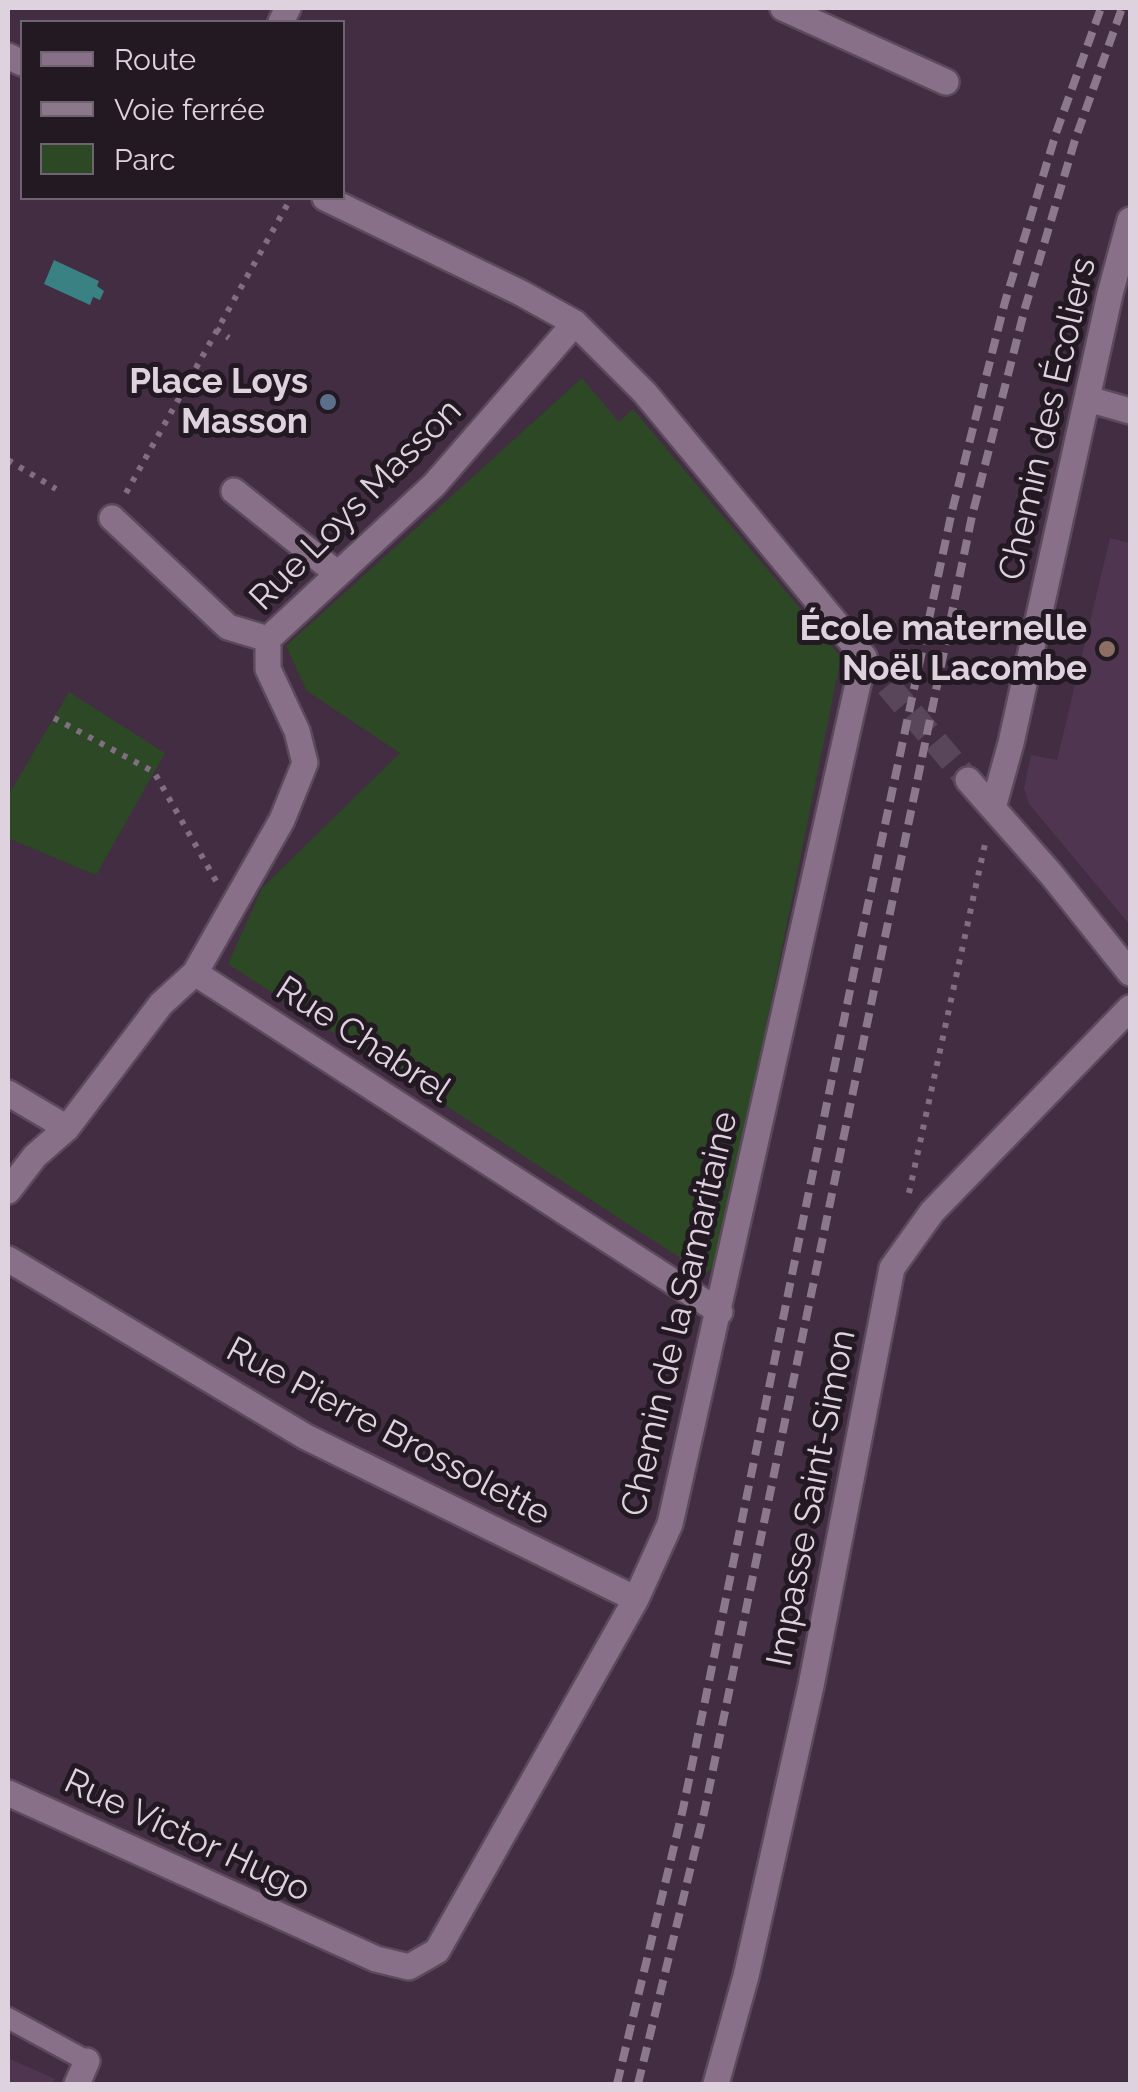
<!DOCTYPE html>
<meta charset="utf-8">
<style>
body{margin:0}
#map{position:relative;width:1138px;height:2092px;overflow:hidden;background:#422d42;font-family:Raleway,sans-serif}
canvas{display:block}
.frame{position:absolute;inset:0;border:10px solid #dfd2df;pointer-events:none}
.legend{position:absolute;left:20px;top:20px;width:325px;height:180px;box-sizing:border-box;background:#231923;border:2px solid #6e636e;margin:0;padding:12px 18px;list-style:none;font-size:30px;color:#dfd2df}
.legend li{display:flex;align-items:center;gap:20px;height:50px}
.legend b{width:50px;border:2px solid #6e636e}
</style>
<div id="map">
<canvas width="1138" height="2092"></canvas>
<div class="frame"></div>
<ul class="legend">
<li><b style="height:12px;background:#887088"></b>Route</li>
<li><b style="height:12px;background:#8b798b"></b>Voie ferrée</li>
<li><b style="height:28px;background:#2d4825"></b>Parc</li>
</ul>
</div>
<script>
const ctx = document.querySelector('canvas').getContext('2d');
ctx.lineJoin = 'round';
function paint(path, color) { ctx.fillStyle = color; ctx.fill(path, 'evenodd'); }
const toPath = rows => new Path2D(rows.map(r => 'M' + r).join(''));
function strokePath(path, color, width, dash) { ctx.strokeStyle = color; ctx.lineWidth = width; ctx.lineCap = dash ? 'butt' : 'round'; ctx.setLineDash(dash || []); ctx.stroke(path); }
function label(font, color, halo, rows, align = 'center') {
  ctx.font = font + ' Raleway,sans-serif'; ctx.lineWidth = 10; ctx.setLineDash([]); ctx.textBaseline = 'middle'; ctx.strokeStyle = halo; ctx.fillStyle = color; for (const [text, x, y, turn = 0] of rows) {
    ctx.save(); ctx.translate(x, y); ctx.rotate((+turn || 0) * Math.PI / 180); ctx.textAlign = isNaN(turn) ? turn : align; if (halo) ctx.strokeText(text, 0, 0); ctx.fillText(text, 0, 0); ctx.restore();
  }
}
paint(toPath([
 [1110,538,1130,543,1129,924,1029,804,1024,788,1031,755,1057,760],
 [8,2053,10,2059,55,2079,53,2084,8,2084]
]), '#4f3550');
paint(toPath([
 [582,378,619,422,633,409,841,657,718,1264,705,1274,228,964,262,888,400,753,307,691,286,646],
 [69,692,165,753,96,875,8,838,8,796]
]), '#2d4825');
paint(toPath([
 [54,260,99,281,97,286,104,291,100,300,93,297,90,305,44,284]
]), '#398183');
strokePath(toPath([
 [864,657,968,780]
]), '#5a465a', 25, [25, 12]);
const service = toPath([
 [8,2018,87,2061]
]);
const minor = toPath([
 [783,8,946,82],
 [281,22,288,8],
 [8,56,22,63],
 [1088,399,1130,411],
 [234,491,338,574],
 [112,518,228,627,268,639],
 [968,780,1051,874,1130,973],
 [993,808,1011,743,1110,294,1130,220],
 [195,973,282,820,305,763,297,731,268,669,268,639,434,485,575,323],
 [8,1093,67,1128],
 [8,1191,35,1156,67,1128,161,1004,195,973,720,1312],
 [8,1259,306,1437,636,1599],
 [8,1793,376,1959,409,1967,437,1951,636,1599,670,1524,864,657,645,393,575,323,521,293,325,198],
 [77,2084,87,2061],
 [716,2084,746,1976,811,1686,892,1268,932,1212,1130,1008]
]);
strokePath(service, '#5b4a5b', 25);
strokePath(minor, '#5b4a5b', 30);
strokePath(toPath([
 [216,329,229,338],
 [8,460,56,489],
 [126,493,291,198],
 [54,718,154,772,216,881],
 [909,1193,985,844]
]), '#816f81', 6, [5, 8]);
strokePath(service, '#887088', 20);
strokePath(minor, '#887088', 25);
strokePath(toPath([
 [617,2084,683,1809,857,956,952,511,1005,302,1056,133,1101,8],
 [638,2084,704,1813,972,516,1025,308,1075,140,1122,8]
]), '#8b798b', 8, [15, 8]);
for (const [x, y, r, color] of [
 [328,402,10,"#5c6f8a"],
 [1107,649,10,"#8d6e63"]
]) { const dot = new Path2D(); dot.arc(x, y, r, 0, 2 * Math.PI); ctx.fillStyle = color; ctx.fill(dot); strokePath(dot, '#231923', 4); }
label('bold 35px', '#dfd2df', '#231923', [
 ["Place Loys",308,382],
 ["Masson",308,422],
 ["École maternelle",1087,629],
 ["Noël Lacombe",1087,669]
], 'right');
label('35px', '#dfd2df', '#231923', [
 ["Chemin des Écoliers",1048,419,-77],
 ["Rue Loys Masson",356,505,-45],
 ["Rue Chabrel",363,1040,33],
 ["Chemin de la Samaritaine",680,1314,-77],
 ["Rue Pierre Brossolette",388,1432,28],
 ["Impasse Saint-Simon",812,1498,-79],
 ["Rue Victor Hugo",187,1836,25]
]);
</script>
